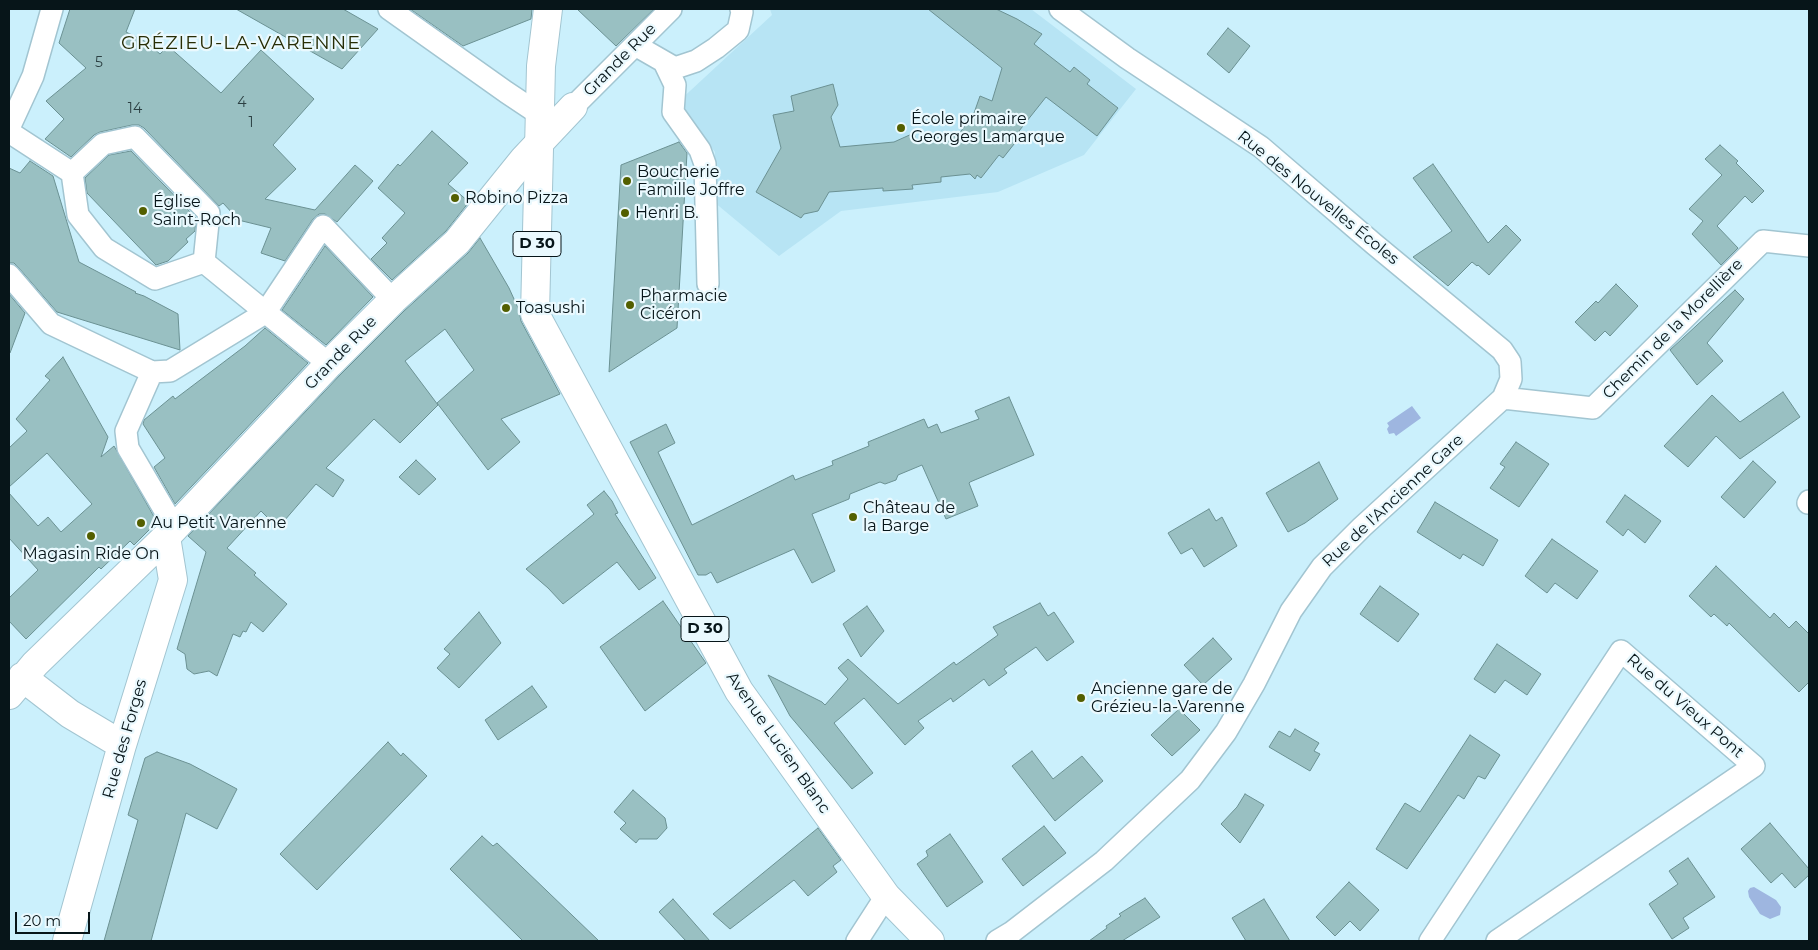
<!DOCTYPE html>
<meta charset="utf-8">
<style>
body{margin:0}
#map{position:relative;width:1818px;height:950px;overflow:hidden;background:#cbf0fc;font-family:Montserrat,sans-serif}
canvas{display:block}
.frame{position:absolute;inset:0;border:10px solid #071519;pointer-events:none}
.scale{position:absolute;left:15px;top:912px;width:75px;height:22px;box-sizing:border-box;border:2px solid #071519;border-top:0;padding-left:6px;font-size:15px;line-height:18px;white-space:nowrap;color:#071519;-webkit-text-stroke:4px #eaf9fe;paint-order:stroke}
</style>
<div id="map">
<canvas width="1818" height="950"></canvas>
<div class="frame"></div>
<div class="scale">20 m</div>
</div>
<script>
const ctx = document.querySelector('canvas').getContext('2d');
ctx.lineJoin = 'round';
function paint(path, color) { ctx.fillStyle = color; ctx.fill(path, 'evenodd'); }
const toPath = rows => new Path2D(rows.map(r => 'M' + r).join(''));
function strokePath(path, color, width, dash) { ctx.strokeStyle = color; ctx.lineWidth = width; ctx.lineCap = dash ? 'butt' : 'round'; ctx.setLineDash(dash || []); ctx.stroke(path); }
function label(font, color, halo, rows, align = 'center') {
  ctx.font = font + ' Montserrat,sans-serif'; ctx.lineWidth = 4.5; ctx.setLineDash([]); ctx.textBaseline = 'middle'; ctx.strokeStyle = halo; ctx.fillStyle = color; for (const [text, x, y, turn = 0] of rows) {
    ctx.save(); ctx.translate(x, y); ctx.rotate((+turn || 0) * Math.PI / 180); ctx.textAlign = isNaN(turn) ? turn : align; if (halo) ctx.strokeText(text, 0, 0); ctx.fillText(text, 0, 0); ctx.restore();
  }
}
paint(toPath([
 [770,9,1031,9,1136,89,1084,155,998,192,841,211,779,256,714,202,715,152,677,103,772,15]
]), '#b7e4f4');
paint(toPath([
 [1412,406,1421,418,1396,436,1394,433,1389,434,1387,429,1389,426,1387,423],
 [1754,887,1776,900,1781,907,1780,915,1770,919,1760,914,1749,897,1748,891,1750,888]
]), '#9eb6e0');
const building = toPath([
 [70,9,135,9,126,32,146,42,160,54,168,46,221,93,261,50,314,99,273,145,296,169,265,199,315,210,355,165,373,181,337,222,325,214,319,214,313,219,285,261,261,253,271,228,234,219,234,215,223,203,219,206,144,128,139,125,132,125,100,132,94,135,71,157,45,139,64,119,46,101,86,68,59,43,70,9],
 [236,9,343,9,378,29,342,69,236,9],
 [410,9,532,9,531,19,463,46,410,9],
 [577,9,654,9,616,46,577,9],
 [928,9,996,9,1017,19,1042,34,1034,44,1070,72,1074,67,1090,80,1087,84,1118,108,1097,136,1046,97,1019,131,1022,134,1003,158,999,155,981,178,977,175,975,179,970,174,941,177,941,182,912,185,913,189,883,191,883,188,829,192,818,211,804,214,801,218,756,192,781,148,773,115,794,111,791,96,833,84,838,105,831,117,840,147,894,142,914,133,916,140,957,136,973,116,980,96,992,101,1002,68,928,9],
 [1228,28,1250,46,1229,73,1207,54,1228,28],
 [432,131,468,163,448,184,469,202,446,231,392,280,371,259,387,243,382,238,405,213,378,188,398,164,400,166,432,131],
 [679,142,687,153,677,328,609,372,621,165,679,142],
 [1720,145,1738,161,1736,163,1764,191,1752,203,1745,196,1717,226,1738,248,1721,265,1692,234,1703,221,1689,209,1722,175,1705,159,1720,145],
 [131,151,196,218,195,231,186,239,188,242,168,261,156,265,87,193,85,178,109,155,131,151],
 [30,161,53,176,79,262,136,292,135,293,144,296,178,314,180,350,57,312,18,267,14,263,9,263,9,168,20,173,30,161],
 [1433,164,1488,243,1506,225,1521,240,1489,275,1478,265,1477,266,1472,262,1448,286,1413,257,1452,231,1413,178,1433,164],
 [480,238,509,288,519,310,521,321,560,394,501,419,520,442,488,470,437,403,474,370,445,329,405,361,438,405,400,443,374,419,326,468,344,480,333,497,316,484,278,528,261,511,227,548,256,573,254,575,287,604,263,632,251,622,246,632,243,631,240,637,233,634,217,676,209,671,194,674,187,669,185,654,177,649,206,552,188,536,340,375,404,311,468,253,480,238],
 [325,246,373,297,326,345,282,310,325,246],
 [1616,284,1638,306,1610,336,1605,331,1595,341,1575,322,1596,301,1598,303,1616,284],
 [1735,290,1744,299,1707,343,1723,361,1697,385,1670,350,1735,290],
 [9,294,25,313,10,353,9,352,9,294],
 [265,328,308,363,175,504,154,467,165,458,143,424,144,420,173,396,175,399,245,346,265,328],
 [63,357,108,437,101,457,114,446,157,522,134,545,130,541,101,569,99,567,26,639,9,621,9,598,38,570,9,538,9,493,38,526,48,517,61,532,92,504,47,453,9,487,9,448,27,431,16,419,50,380,45,376,63,357],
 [1783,392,1800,417,1740,459,1716,436,1688,467,1664,446,1712,395,1740,422,1783,392],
 [1009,397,1034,455,970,482,969,483,978,506,946,519,922,465,898,475,896,480,885,484,880,482,850,494,849,499,812,514,835,571,812,583,794,549,717,583,711,572,706,575,698,575,630,442,666,424,675,443,658,452,692,525,793,475,795,480,833,465,832,461,869,446,868,442,924,419,928,428,937,424,941,433,979,419,975,411,1009,397],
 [1516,442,1549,464,1519,507,1490,488,1505,467,1500,464,1516,442],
 [416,460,436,479,419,495,399,477,416,460],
 [1753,461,1776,482,1744,518,1721,497,1753,461],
 [1319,462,1338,499,1305,523,1288,532,1266,493,1319,462],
 [604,491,612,501,618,513,615,514,656,578,639,590,617,562,563,604,548,588,526,569,594,514,587,505,604,491],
 [1625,495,1661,521,1645,543,1628,529,1623,536,1606,522,1625,495],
 [1435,502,1498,540,1483,566,1463,554,1460,559,1417,532,1435,502],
 [1209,509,1216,521,1222,517,1237,546,1204,567,1192,548,1181,554,1168,533,1209,509],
 [1552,539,1598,571,1577,599,1555,583,1547,593,1525,576,1552,539],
 [1716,566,1770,618,1774,613,1789,628,1796,621,1809,634,1809,682,1799,692,1729,623,1727,626,1714,614,1711,617,1689,596,1716,566],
 [1380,586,1419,614,1398,642,1360,614,1380,586],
 [663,601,706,663,645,711,600,647,663,601],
 [1040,603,1048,616,1054,612,1074,642,1047,661,1036,647,1004,669,1007,673,989,686,984,679,953,702,951,698,918,721,924,728,905,745,864,698,834,723,873,773,852,789,790,716,768,675,822,702,825,705,848,679,838,668,848,659,898,704,954,662,956,665,998,635,993,627,1040,603],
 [867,606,884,631,861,657,843,624,867,606],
 [479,612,501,643,459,688,437,668,450,654,444,649,479,612],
 [1213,638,1232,659,1203,685,1184,665,1213,638],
 [1497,644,1541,674,1527,695,1505,680,1495,693,1474,679,1497,644],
 [532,686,547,707,498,740,485,720,532,686],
 [1179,709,1200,730,1172,756,1151,735,1179,709],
 [1295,729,1319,743,1314,751,1320,754,1310,771,1269,747,1279,731,1290,737,1295,729],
 [1470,735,1500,755,1485,779,1478,776,1464,799,1458,795,1407,869,1376,849,1405,803,1420,812,1470,735],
 [388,742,401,756,403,753,427,776,317,890,280,854,388,742],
 [1032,751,1053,779,1082,756,1103,781,1055,821,1012,766,1032,751],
 [157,752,190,764,237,789,217,829,186,813,151,941,104,941,138,820,128,815,145,758,157,752],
 [633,790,665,818,667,828,657,839,639,839,636,843,620,829,626,823,614,812,633,790],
 [1245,794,1264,805,1240,843,1221,824,1237,807,1245,794],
 [1770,823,1809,869,1809,875,1795,888,1782,873,1771,883,1741,849,1770,823],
 [1044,826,1066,853,1023,886,1002,859,1044,826],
 [818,828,841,860,833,866,837,872,808,896,794,880,730,929,713,914,818,828],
 [950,834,983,882,947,907,917,864,928,856,926,851,950,834],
 [482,836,493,846,497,843,599,941,523,941,450,869,482,836],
 [1688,858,1715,897,1683,918,1689,928,1672,939,1649,904,1678,884,1669,871,1688,858],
 [1349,882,1379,910,1360,931,1350,921,1335,936,1316,917,1349,882],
 [1145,898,1160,917,1122,941,1089,941,1107,928,1106,926,1121,916,1119,914,1145,898],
 [673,899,710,941,686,941,659,912,673,899],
 [1264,899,1290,941,1246,941,1232,918,1264,899]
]);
paint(building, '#99c0c2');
strokePath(building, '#6b9193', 1);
const street = toPath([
 [389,9,506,92,539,114],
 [635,45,675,68,696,61,716,48,738,30,742,12,741,9],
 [664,62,675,85,673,112,700,150,705,164,708,284],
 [573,107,671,9],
 [9,128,33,76,52,9],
 [9,132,72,173],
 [135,137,209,213,204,262,155,279,104,248,78,215,72,173,103,144,135,137],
 [204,262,329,364],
 [9,275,51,324,152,372,170,371,265,313,323,226,393,300],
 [152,372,126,431,128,448,175,528],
 [1503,398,1593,408,1763,241,1809,246],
 [1808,503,1809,501],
 [857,941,886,896],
 [997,941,1012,932,1104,861,1190,780,1226,732,1254,684,1291,611,1322,567,1362,527,1503,398,1511,379,1510,362,1502,350,1374,244,1261,147,1127,58,1060,9],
 [1430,941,1621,651,1754,766,1497,941]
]);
const secondary = toPath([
 [22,677,70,714,122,745],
 [9,695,35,664,166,537,329,364,393,300,457,242,524,159,573,107],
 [67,941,122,745,173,580,166,537]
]);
const primary = toPath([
 [548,9,541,66,535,314,739,691,886,896,930,941]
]);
strokePath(street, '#a2c5d1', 24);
strokePath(secondary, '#a2c5d1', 30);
strokePath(primary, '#a2c5d1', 30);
strokePath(street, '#fff', 21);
strokePath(secondary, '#fff', 28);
strokePath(primary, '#fff', 28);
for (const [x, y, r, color] of [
 [901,128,5,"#535f00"],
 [627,181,5,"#535f00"],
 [455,198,5,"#535f00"],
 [143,211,5,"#535f00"],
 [625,213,5,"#535f00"],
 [630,305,5,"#535f00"],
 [506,308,5,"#535f00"],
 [853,517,5,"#535f00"],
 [141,523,5,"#535f00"],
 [91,536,5,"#535f00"],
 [1081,698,5,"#535f00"]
]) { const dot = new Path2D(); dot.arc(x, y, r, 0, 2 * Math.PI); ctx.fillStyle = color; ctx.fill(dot); strokePath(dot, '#eaf9fe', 2); }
label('14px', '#2c4043', null, [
 ["5",99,63],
 ["4",242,103],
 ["14",135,109],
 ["1",251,123]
]);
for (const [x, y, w] of [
 [537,244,48],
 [705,629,48]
]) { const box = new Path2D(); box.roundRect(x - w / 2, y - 12.5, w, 25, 4); ctx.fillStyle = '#eaf9fe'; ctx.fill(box); strokePath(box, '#071519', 1); }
label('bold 15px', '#071519', null, [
 ["D 30",537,244],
 ["D 30",705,629]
]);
label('16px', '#071519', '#eaf9fe', [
 ["Grande Rue",620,60,-45],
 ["Rue des Nouvelles Écoles",1318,198,39],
 ["Chemin de la Morellière",1673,329,-45],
 ["Grande Rue",341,353,-46],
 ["Rue de l'Ancienne Gare",1393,501,-43],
 ["Rue du Vieux Pont",1685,706,41],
 ["Rue des Forges",125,739,-74],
 ["Avenue Lucien Blanc",778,743,55]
]);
label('16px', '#071519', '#eaf9fe', [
 ["École primaire",911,119],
 ["Georges Lamarque",911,137],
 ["Boucherie",637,172],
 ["Famille Joffre",637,190],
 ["Robino Pizza",465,198],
 ["Église",153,202],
 ["Saint-Roch",153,220],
 ["Henri B.",635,213],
 ["Pharmacie",640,296],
 ["Cicéron",640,314],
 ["Toasushi",516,308],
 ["Château de",863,508],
 ["la Barge",863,526],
 ["Au Petit Varenne",151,523],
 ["Magasin Ride On",91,554,"center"],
 ["Ancienne gare de",1091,689],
 ["Grézieu-la-Varenne",1091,707]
], 'left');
ctx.letterSpacing = '1px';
label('19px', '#272d05', '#eaf9fe', [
 ["GRÉZIEU-LA-VARENNE",241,43]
]);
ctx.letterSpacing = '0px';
</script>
